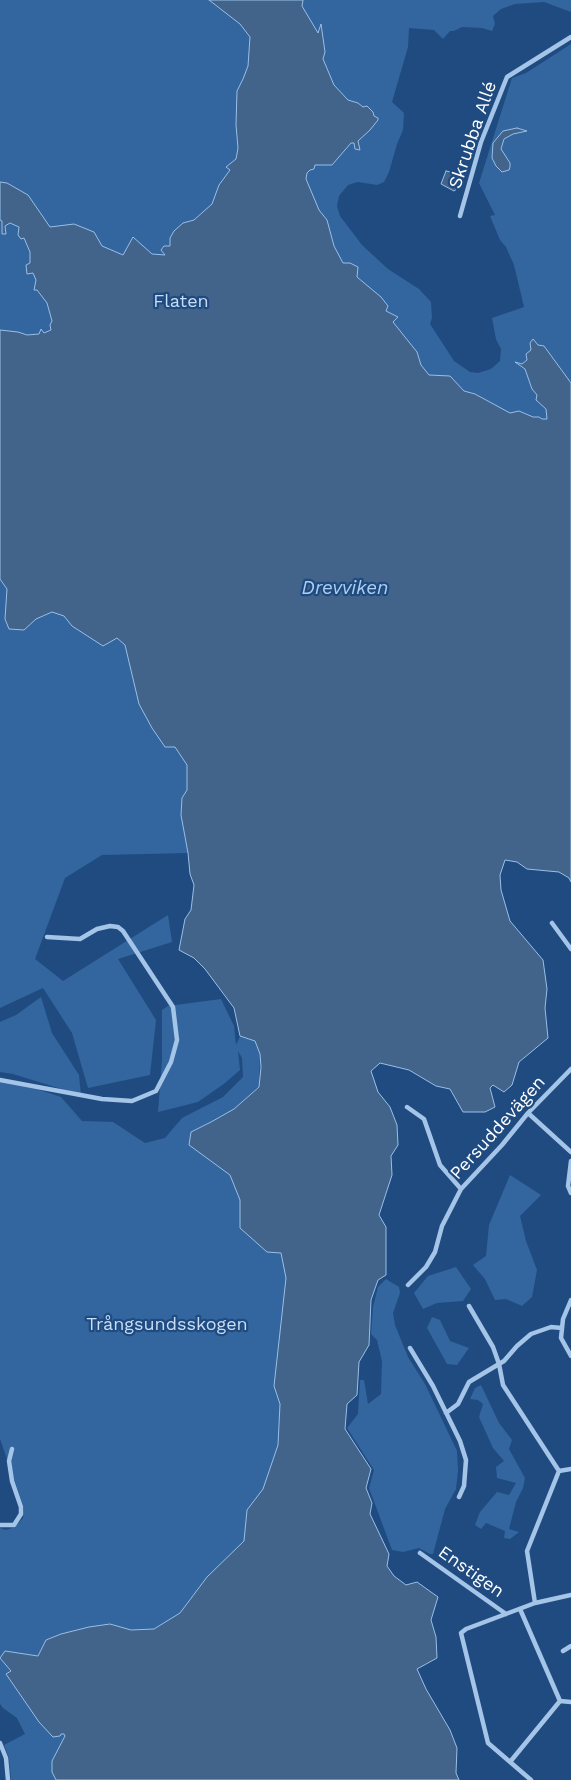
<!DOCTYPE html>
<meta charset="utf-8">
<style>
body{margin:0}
canvas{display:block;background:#1f4b80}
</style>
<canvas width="571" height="1780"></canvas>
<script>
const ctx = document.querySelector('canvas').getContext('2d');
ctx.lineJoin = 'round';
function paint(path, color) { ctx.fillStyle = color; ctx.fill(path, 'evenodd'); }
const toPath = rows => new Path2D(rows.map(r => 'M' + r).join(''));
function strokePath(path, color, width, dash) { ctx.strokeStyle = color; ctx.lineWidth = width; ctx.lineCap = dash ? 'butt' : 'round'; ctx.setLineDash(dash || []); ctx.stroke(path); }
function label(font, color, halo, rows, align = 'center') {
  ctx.font = font + ' "Work Sans",sans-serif'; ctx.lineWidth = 4.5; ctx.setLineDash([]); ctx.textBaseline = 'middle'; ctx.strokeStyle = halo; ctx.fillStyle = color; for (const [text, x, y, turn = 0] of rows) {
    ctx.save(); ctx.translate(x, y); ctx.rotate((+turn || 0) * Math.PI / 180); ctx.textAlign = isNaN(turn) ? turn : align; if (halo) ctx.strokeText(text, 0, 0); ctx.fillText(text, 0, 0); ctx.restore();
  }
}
paint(toPath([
 [0,0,571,0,571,12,544,2,515,4,501,9,493,16,495,24,492,31,482,28,462,27,454,31,450,31,443,39,434,30,409,28,408,47,392,102,404,113,403,130,397,144,389,172,384,182,377,185,358,182,348,185,339,196,337,206,340,216,362,245,388,269,419,289,431,302,432,318,430,324,454,361,470,372,478,373,491,369,500,361,501,349,496,339,492,318,524,307,514,265,506,247,500,240,490,216,495,215,479,183,512,78,526,73,571,44,571,733,0,434],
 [106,558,187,765,187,790,182,798,181,815,188,853,102,855,65,878,35,959,63,981,168,915,172,942,118,959,156,1020,150,1075,88,1088,72,1033,43,988,0,1008,0,579,7,589,7,600],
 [41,997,52,1033,79,1075,81,1095,13,1074,0,1072,0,1022,16,1015],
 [221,999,234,1026,236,1045,240,1036,255,1041,260,1054,259,1086,234,1109,211,1122,191,1132,320,1151,310,1576,154,1695,110,1624,61,1634,46,1640,38,1656,5,1651,0,1658,0,1528,6,1530,15,1527,23,1518,24,1508,0,1439,0,1080,16,1082,61,1097,82,1121,113,1122,145,1143,165,1138,182,1118,223,1097,243,1077,242,1058,238,1051,240,1070,225,1083,198,1102,158,1112,162,1060,162,1010,168,1006],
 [510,1175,541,1195,520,1216,526,1241,537,1270,532,1297,522,1306,506,1299,495,1300,485,1279,473,1265,486,1256,489,1225],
 [456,1267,471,1289,463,1301,437,1303,423,1309,414,1293,428,1276],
 [386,1279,399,1287,400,1293,393,1313,395,1325,408,1357,425,1384,457,1451,458,1471,456,1489,445,1509,433,1554,430,1554,419,1548,403,1552,392,1550,369,1488,374,1470,347,1428,358,1414,360,1380,364,1380,368,1404,381,1394,382,1361,377,1340,371,1334,373,1307,378,1287],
 [432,1317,440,1320,450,1341,469,1348,457,1365,447,1364,427,1328],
 [481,1385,499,1423,512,1440,509,1449,525,1478,523,1488,516,1502,509,1529,519,1532,510,1539,504,1538,505,1531,486,1523,481,1529,475,1525,480,1512,497,1492,509,1495,516,1483,497,1478,496,1467,504,1461,493,1448,479,1417,483,1404,478,1400,470,1399,475,1388],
 [0,1658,11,1671,6,1674,39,1722,320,1780,11,1780,9,1758,4,1745,25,1734,17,1718,3,1708,0,1704]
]), '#33659e');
const water = toPath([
 [209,0,303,0,302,6,318,33,321,24,325,52,323,59,334,85,348,100,358,103,363,107,367,106,373,112,374,116,378,118,378,120,370,130,358,141,360,150,355,149,354,143,351,143,332,165,315,165,314,169,310,170,307,173,306,179,319,210,327,220,334,246,343,263,350,263,358,267,357,277,381,297,388,306,386,311,398,317,393,322,417,352,421,365,429,375,450,376,464,391,475,394,510,413,519,411,533,417,539,417,542,419,547,419,546,409,536,400,537,395,532,389,525,369,515,362,522,364,527,360,526,354,531,350,530,343,533,339,538,345,544,346,571,383,571,882,569,878,559,872,527,869,517,862,505,860,500,875,501,890,510,921,543,960,547,989,545,1008,548,1038,519,1062,512,1085,504,1092,493,1085,490,1088,495,1107,485,1112,463,1112,450,1089,436,1086,409,1070,380,1063,371,1071,378,1092,390,1107,397,1125,398,1145,391,1156,392,1175,379,1215,386,1227,386,1275,378,1280,371,1300,369,1345,359,1362,357,1395,347,1404,345,1429,371,1469,366,1488,372,1503,370,1514,389,1554,387,1566,394,1576,406,1585,417,1582,438,1597,431,1620,436,1637,437,1658,417,1669,426,1689,450,1730,457,1748,456,1773,459,1780,56,1780,52,1772,52,1761,65,1736,64,1734,61,1734,60,1736,53,1737,39,1722,6,1674,11,1671,0,1658,5,1651,38,1656,46,1640,61,1634,89,1627,110,1624,131,1630,154,1629,180,1613,207,1577,244,1541,247,1510,263,1489,278,1445,280,1404,274,1386,286,1278,281,1253,267,1252,240,1228,240,1200,230,1175,189,1145,191,1132,211,1122,234,1109,259,1087,261,1067,260,1054,255,1041,240,1036,234,1008,205,969,194,958,179,950,185,919,191,910,194,885,190,874,188,853,181,815,182,798,187,790,187,765,175,747,165,747,152,728,139,704,125,645,117,638,103,646,72,626,64,616,52,612,36,619,24,630,9,629,5,619,7,589,0,579,0,330,18,332,27,335,39,334,41,329,44,333,51,330,50,325,52,321,47,303,37,290,34,290,36,280,33,273,27,274,26,265,30,263,30,252,24,238,21,239,18,235,19,227,10,223,5,226,6,234,2,234,2,221,0,220,0,182,7,183,28,195,50,227,74,224,94,232,102,246,123,255,133,237,152,254,165,255,161,250,164,246,170,246,170,238,174,231,183,223,194,220,212,204,219,185,230,170,226,167,236,159,238,148,236,125,237,91,243,79,248,66,250,37,240,24,209,0],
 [517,128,527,131,513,134,504,139,501,149,510,163,510,167,509,170,502,172,496,166,492,158,493,143,503,131,517,128],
 [446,171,464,175,461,186,454,191,441,184,446,171]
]);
paint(water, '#43648a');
strokePath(water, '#98bfe9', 1);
strokePath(toPath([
 [460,216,481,142,507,77,571,37],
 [552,923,571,949],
 [0,1080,102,1099,132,1101,156,1091,171,1062,177,1040,173,1007,123,931,118,927,110,926,97,929,80,939,47,937],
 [407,1107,424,1119,440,1165,461,1189],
 [528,1113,571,1152],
 [571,1161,568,1186,571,1193],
 [408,1285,426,1267,435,1252,442,1226,461,1189,502,1145,528,1113,571,1069],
 [571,1300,563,1319,561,1338,571,1356],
 [469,1306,493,1347,499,1364,503,1385,559,1471],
 [410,1348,433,1386,460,1441,466,1460,464,1486,459,1497],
 [446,1413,458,1404,469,1382,504,1361,517,1346,531,1334,551,1327,562,1328],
 [0,1525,14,1525,21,1514,21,1507,12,1481,9,1461,12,1449],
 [420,1553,506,1614],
 [535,1603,527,1551,559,1471,571,1469],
 [520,1609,560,1701],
 [563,1651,571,1646],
 [0,1743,6,1758,8,1780],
 [510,1762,560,1701,571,1702],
 [531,1780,488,1743,461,1633,466,1629,535,1603,571,1595]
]), '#a4c4e8', 4.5);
label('18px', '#fff', '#1f4b80', [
 ["Skrubba Allé",473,135,-71],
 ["Persuddevägen",498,1128,-48],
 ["Enstigen",471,1572,35]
]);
label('18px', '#c8def6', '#1f4b80', [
 ["Flaten",181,302],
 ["Trångsundsskogen",167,1325]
]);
label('italic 19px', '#afcef0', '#1f4b80', [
 ["Drevviken",345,588]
]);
</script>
